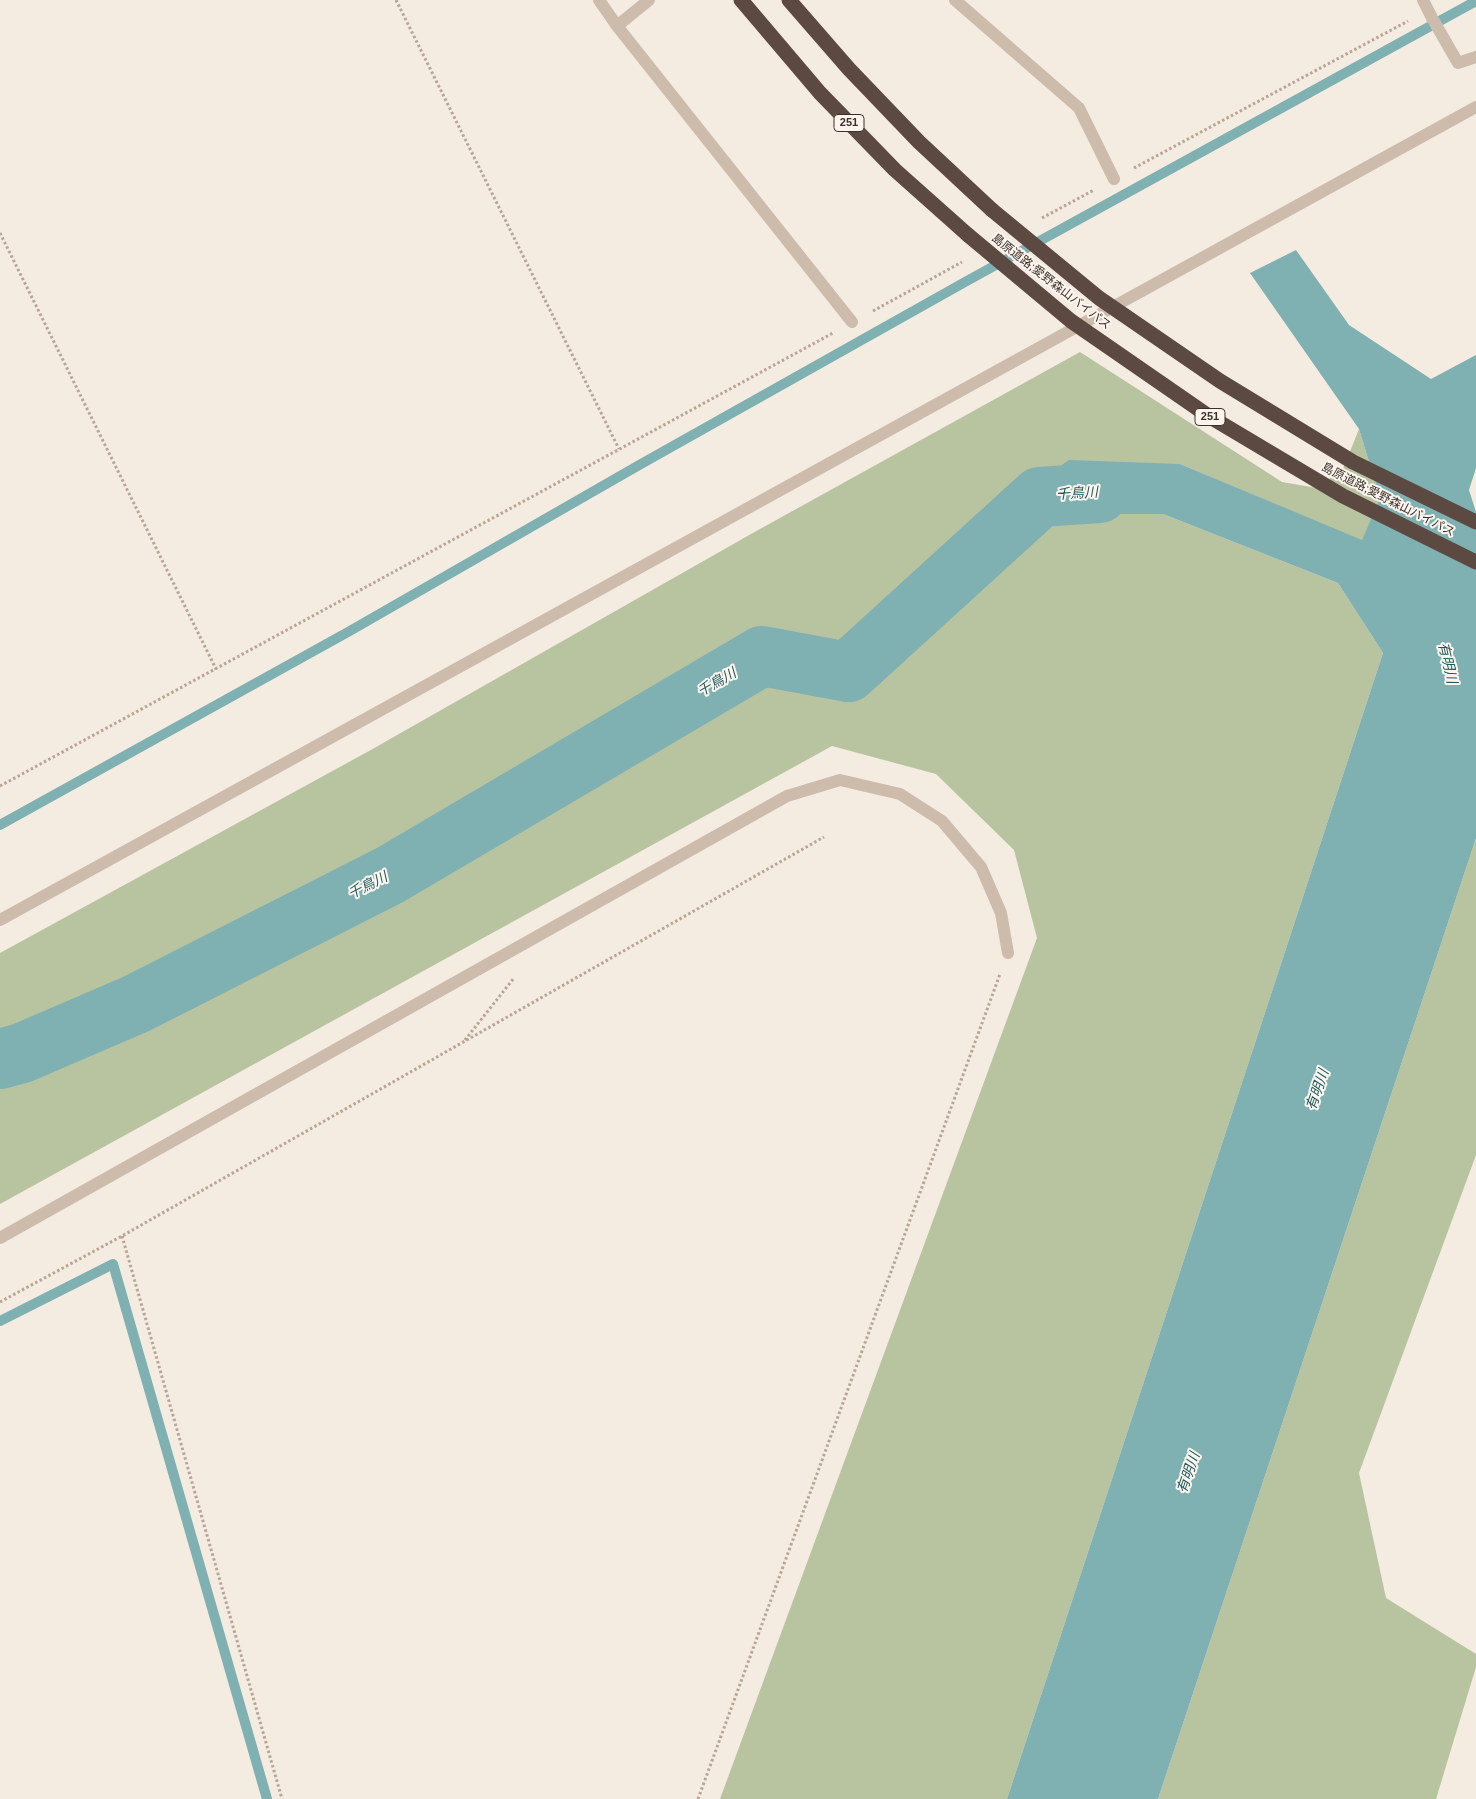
<!DOCTYPE html>
<meta charset="utf-8">
<style>
body{margin:0}
canvas{display:block;background:#f4ebe1}
</style>
<canvas width="1476" height="1799"></canvas>
<script>
const ctx = document.querySelector('canvas').getContext('2d');
ctx.lineJoin = 'round';
function paint(path, color) { ctx.fillStyle = color; ctx.fill(path, 'evenodd'); }
const toPath = rows => new Path2D(rows.map(r => 'M' + r).join(''));
function strokePath(path, color, width, dash) { ctx.strokeStyle = color; ctx.lineWidth = width; ctx.lineCap = dash ? 'butt' : 'round'; ctx.setLineDash(dash || []); ctx.stroke(path); }
function label(font, color, halo, rows, align = 'center') {
  ctx.font = font + ' Helvetica,"Noto Sans JP",sans-serif'; ctx.lineWidth = 4; ctx.setLineDash([]); ctx.textBaseline = 'middle'; ctx.strokeStyle = halo; ctx.fillStyle = color; for (const [text, x, y, turn = 0] of rows) {
    ctx.save(); ctx.translate(x, y); ctx.rotate((+turn || 0) * Math.PI / 180); ctx.textAlign = isNaN(turn) ? turn : align; if (halo) ctx.strokeText(text, 0, 0); ctx.fillText(text, 0, 0); ctx.restore();
  }
}
paint(toPath([
 [1080,352,1282,482,1317,488,1343,469,1359,429,1380,498,1362,541,1180,464,992,514,1163,514,1338,583,1383,653,1007,1799,720,1799,1037,938,1014,850,936,774,832,746,0,1204,0,953,369,751,751,534],
 [1476,838,1476,1155,1359,1473,1386,1598,1476,1654,1476,1667,1436,1799,1158,1799]
]), '#b8c4a0');
paint(toPath([
 [1296,250,1349,325,1431,379,1476,355,1476,468,1469,490,1476,512,1476,838,1158,1799,1007,1799,1383,653,1338,583,1163,514,991,514,1069,460,1180,464,1362,540,1380,498,1359,429,1250,273]
]), '#7fb0b2');
strokePath(toPath([
 [0,825,348,632,641,464,965,282,1476,1],
 [0,1321,113,1264,267,1799]
]), '#7fb0b2', 10);
strokePath(toPath([
 [0,1059,22,1053,136,1004,390,875,762,656,848,672,1040,497,1099,493]
]), '#7fb0b2', 60);
strokePath(toPath([
 [396,0,619,449],
 [1134,168,1408,21],
 [1042,218,1094,190],
 [0,233,216,669],
 [873,311,962,262],
 [0,786,833,333],
 [465,1040,514,978],
 [122,1236,282,1799],
 [0,1302,122,1236,824,837],
 [698,1799,1000,974]
]), '#b9a596', 3, [2.5, 2.5]);
strokePath(toPath([
 [599,0,617,26,852,322],
 [955,0,1079,108,1114,179],
 [1423,0,1432,18,1458,63,1476,57],
 [617,26,649,0],
 [0,920,1476,107],
 [0,1238,787,796,840,780,900,794,942,821,981,867,1001,913,1008,953]
]), '#cdbbac', 12);
strokePath(toPath([
 [741,0,820,93,895,170,968,235],
 [789,0,849,69,919,142,992,210]
]), '#5c4a42', 15);
strokePath(toPath([
 [992,210,1099,298,1220,381,1353,462,1476,522],
 [968,235,1071,321,1207,415,1343,496,1476,562]
]), '#5c4a42', 15);
for (const [x, y, w] of [
 [849,123,30],
 [1210,417,30]
]) { const box = new Path2D(); box.roundRect(x - w / 2, y - 8.5, w, 17, 4); ctx.fillStyle = '#fbf5ee'; ctx.fill(box); strokePath(box, '#3b302b', 1); }
label('bold 11px', '#3b302b', null, [
 ["251",849,123],
 ["251",1210,417]
]);
label('12px', '#3b302b', '#fbf5ee', [
 ["島原道路;愛野森山バイパス",1051,282,38],
 ["島原道路;愛野森山バイパス",1388,500,27]
]);
label('italic 14px', '#1f5a5e', '#fbf5ee', [
 ["千鳥川",1077,494,-4],
 ["有明川",1447,663,77],
 ["千鳥川",717,683,-30],
 ["千鳥川",368,886,-27],
 ["有明川",1318,1090,-71],
 ["有明川",1189,1473,-71]
]);
</script>
